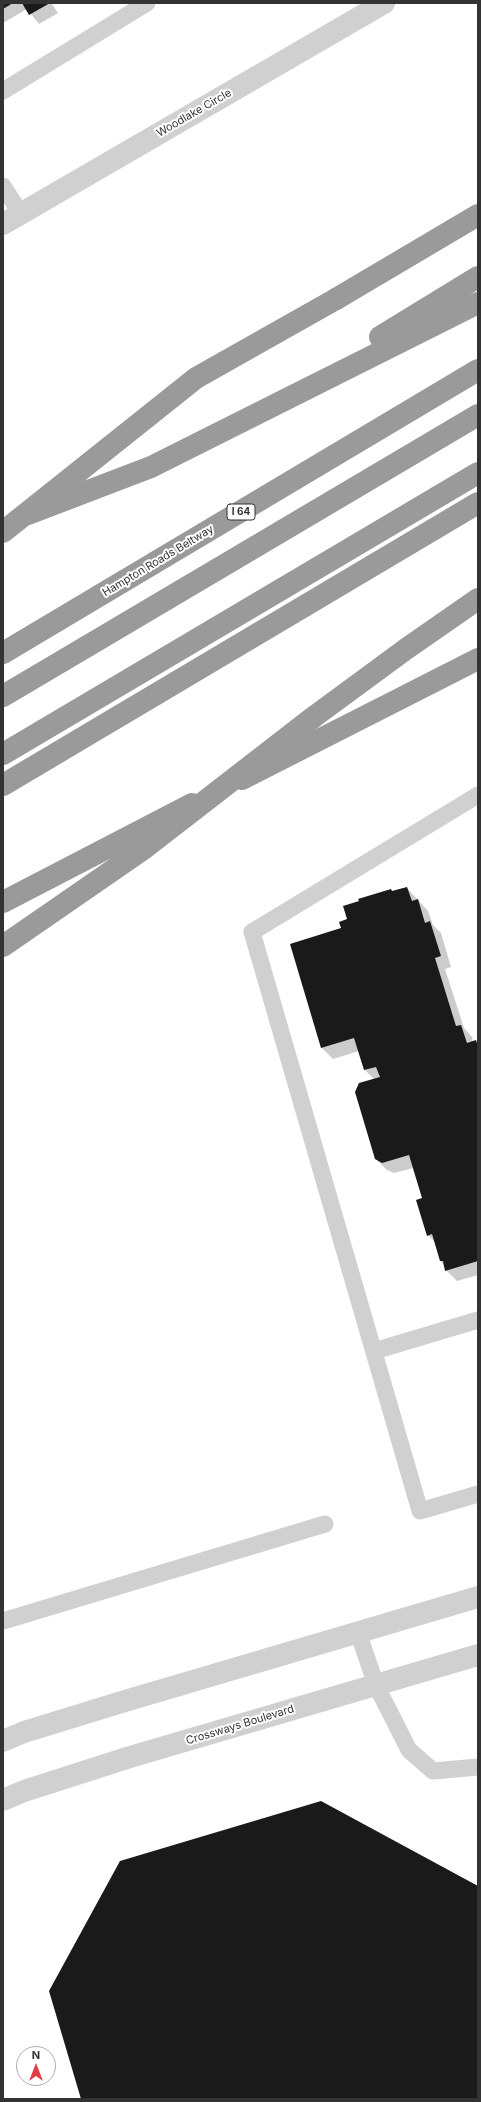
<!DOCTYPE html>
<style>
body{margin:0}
#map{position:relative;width:481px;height:2102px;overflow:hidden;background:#fff;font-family:Inter,sans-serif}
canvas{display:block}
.frame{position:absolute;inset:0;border:4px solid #333;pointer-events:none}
.north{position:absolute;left:16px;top:2046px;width:40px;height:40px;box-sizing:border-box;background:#fff;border:1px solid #adadad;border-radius:50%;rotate:0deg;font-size:11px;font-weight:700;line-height:16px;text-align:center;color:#333}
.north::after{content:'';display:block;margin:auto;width:14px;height:18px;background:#e63946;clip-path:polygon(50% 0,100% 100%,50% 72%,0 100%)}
</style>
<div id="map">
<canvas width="481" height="2102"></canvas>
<div class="frame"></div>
<div class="north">N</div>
</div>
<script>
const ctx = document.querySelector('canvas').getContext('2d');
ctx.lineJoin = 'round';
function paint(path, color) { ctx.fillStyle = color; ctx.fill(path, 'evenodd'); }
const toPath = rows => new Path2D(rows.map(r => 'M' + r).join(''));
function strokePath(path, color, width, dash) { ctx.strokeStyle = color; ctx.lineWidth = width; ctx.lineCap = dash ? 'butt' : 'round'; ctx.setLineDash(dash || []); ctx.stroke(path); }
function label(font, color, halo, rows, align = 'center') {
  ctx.font = font + ' Inter,sans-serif'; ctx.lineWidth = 4; ctx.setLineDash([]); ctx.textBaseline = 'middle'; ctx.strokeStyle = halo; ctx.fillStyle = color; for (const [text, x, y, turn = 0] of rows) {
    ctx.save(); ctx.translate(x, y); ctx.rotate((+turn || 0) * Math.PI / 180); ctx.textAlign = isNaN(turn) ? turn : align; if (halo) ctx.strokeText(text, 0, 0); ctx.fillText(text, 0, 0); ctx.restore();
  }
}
paint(toPath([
 [3,3,54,3,52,4,58,13,39,24,27,9,3,23],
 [407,888,428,911,433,925,441,933,451,967,445,969,464,1028,472,1037,473,1042,478,1043,478,1275,457,1281,446,1270,441,1261,435,1242,428,1235,423,1199,413,1168,394,1173,387,1170,376,1159,375,1080,365,1070,359,1051,333,1059,322,1048,291,944,342,929,348,920,393,892]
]), '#0003');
paint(toPath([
 [3,3,13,3,3,9],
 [22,3,50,3,29,15],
 [407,887,412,901,418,899,425,923,430,921,441,956,435,958,456,1026,461,1025,467,1043,476,1040,478,1046,478,1261,445,1271,443,1261,440,1261,432,1234,427,1236,416,1200,422,1198,409,1155,382,1163,375,1159,355,1092,359,1083,380,1077,376,1067,364,1070,354,1038,321,1048,290,944,341,928,339,922,347,919,343,906,359,901,358,899,391,889,392,891],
 [321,1801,478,1886,478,2099,81,2099,49,1991,120,1861]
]), '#1a1a1a');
strokePath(toPath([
 [3,91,147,3],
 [3,186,21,214],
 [478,795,252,932,420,1511,478,1494],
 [374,1351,478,1320],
 [3,1621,325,1524],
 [358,1632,376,1685,409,1750,433,1771,478,1767]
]), '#d0d0d0', 17);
strokePath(toPath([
 [3,224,384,3]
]), '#d0d0d0', 22);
strokePath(toPath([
 [3,1741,24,1732,125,1701,478,1597],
 [3,1800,24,1791,130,1757,478,1655]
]), '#d0d0d0', 22);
strokePath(toPath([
 [336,299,478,215],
 [380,337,478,277],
 [28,514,151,467,478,303],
 [3,653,478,370],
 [3,696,478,415],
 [3,754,478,473],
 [242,779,478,659],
 [3,785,478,503],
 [3,902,192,804]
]), '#9a9a9a', 22);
strokePath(toPath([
 [3,532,196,378,336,299],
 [3,946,142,850,315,716,406,649,478,599]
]), '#9a9a9a', 22);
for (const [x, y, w] of [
 [241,512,28]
]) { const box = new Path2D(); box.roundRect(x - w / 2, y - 8, w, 16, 3); ctx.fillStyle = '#fff'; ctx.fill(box); strokePath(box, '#333', 1); }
label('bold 10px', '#333', null, [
 ["I 64",241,512]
]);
label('11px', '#333', '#fff', [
 ["Woodlake Circle",194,113,-30],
 ["Hampton Roads Beltway",158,561,-31],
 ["Crossways Boulevard",240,1725,-17]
]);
</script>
